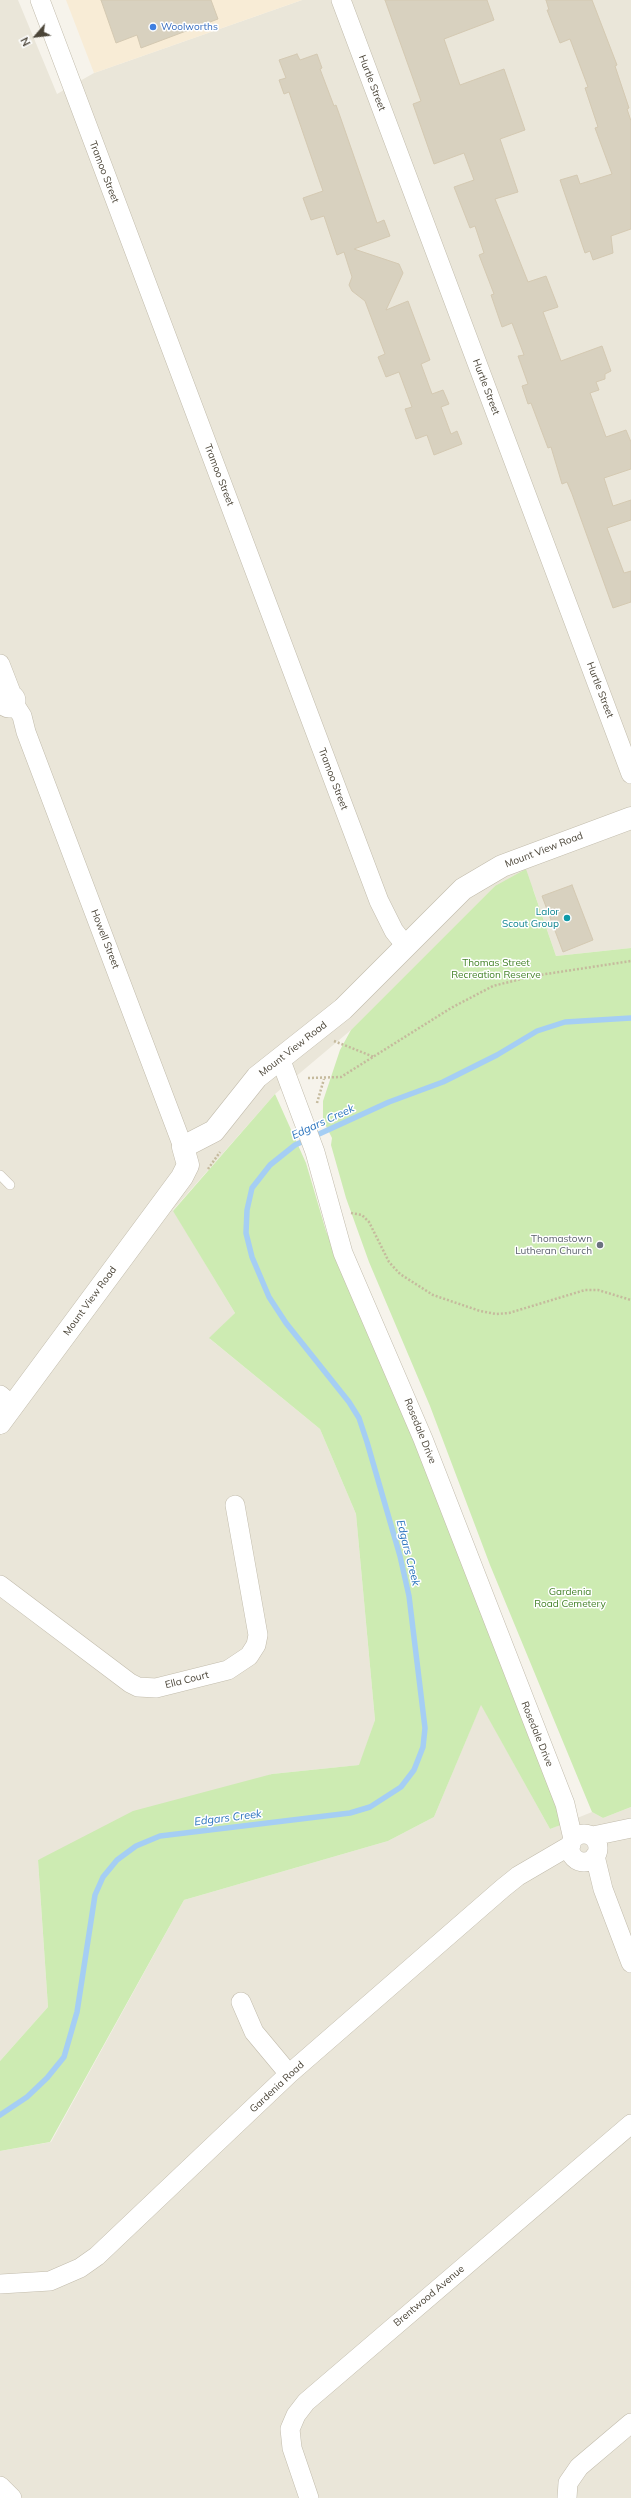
<!DOCTYPE html>
<style>
body{margin:0}
#map{position:relative;width:631px;height:2498px;overflow:hidden;background:#f6f3eb;font-family:Mulish,sans-serif}
canvas{display:block}
.north{position:absolute;left:16px;top:16px;width:40px;height:40px;-webkit-text-stroke:3px #fff;paint-order:stroke;rotate:242deg;font-size:11px;font-weight:700;line-height:16px;text-align:center;color:#4b4538}
.north::after{content:'';display:block;margin:auto;width:14px;height:18px;background:#4b4538;clip-path:polygon(50% 0,100% 100%,50% 72%,0 100%)}
</style>
<div id="map">
<canvas width="631" height="2498"></canvas>
<div class="north">N</div>
</div>
<script>
const ctx = document.querySelector('canvas').getContext('2d');
ctx.lineJoin = 'round';
function paint(path, color) { ctx.fillStyle = color; ctx.fill(path, 'evenodd'); }
const toPath = rows => new Path2D(rows.map(r => 'M' + r).join(''));
function strokePath(path, color, width, dash) { ctx.strokeStyle = color; ctx.lineWidth = width; ctx.lineCap = dash ? 'butt' : 'round'; ctx.setLineDash(dash || []); ctx.stroke(path); }
function label(font, color, halo, rows, align = 'center') {
  ctx.font = font + ' Mulish,sans-serif'; ctx.lineWidth = 3; ctx.setLineDash([]); ctx.textBaseline = 'middle'; ctx.strokeStyle = halo; ctx.fillStyle = color; for (const [text, x, y, turn = 0] of rows) {
    ctx.save(); ctx.translate(x, y); ctx.rotate((+turn || 0) * Math.PI / 180); ctx.textAlign = isNaN(turn) ? turn : align; if (halo) ctx.strokeText(text, 0, 0); ctx.fillText(text, 0, 0); ctx.restore();
  }
}
paint(toPath([
 [0,0,18,0,57,94,94,73,302,0,631,0,631,948,556,956,533,889,495,886,351,1030,275,1094,173,1210,235,1313,210,1339,320,1429,356,1514,375,1720,360,1765,272,1774,38,1860,48,2007,0,2061],
 [481,1704,550,1829,592,1812,603,1818,631,1807,631,2498,0,2498,0,2151,51,2142,184,1900,388,1841,434,1817]
]), '#eae6d9');
paint(toPath([
 [66,0,302,0,94,73]
]), '#f8ecd6');
paint(toPath([
 [526,869,556,956,631,948,631,1807,603,1818,592,1812,490,1565,430,1406,369,1262,346,1198,331,1145,332,1138,323,1120,323,1101,340,1050,351,1030,495,886],
 [275,1094,306,1163,326,1231,392,1384,566,1823,550,1829,481,1705,434,1817,388,1841,184,1900,50,2142,0,2151,0,2061,48,2007,38,1860,133,1811,272,1774,359,1765,375,1720,356,1514,320,1429,209,1338,235,1313,173,1211]
]), '#cdebb2');
strokePath(toPath([
 [0,2115,27,2097,47,2078,64,2057,77,2012,95,1895,103,1877,117,1860,136,1846,160,1836,350,1813,370,1807,401,1787,414,1770,423,1747,425,1728,409,1596,400,1556,367,1442,359,1418,349,1402,286,1323,269,1297,252,1257,246,1233,247,1210,252,1188,270,1165,295,1145,389,1102,443,1082,497,1055,537,1031,565,1022,631,1018]
]), '#a5cef4', 5.5);
const building = toPath([
 [101,0,211,0,218,19,141,48,137,35,116,43,101,0],
 [385,0,487,0,494,20,444,39,460,85,504,69,525,130,500,139,518,192,495,199,528,282,546,276,558,307,543,312,561,361,602,346,611,371,605,374,605,379,596,382,599,390,590,393,606,437,626,430,631,442,631,469,604,478,613,506,631,500,631,520,607,528,624,573,631,571,631,602,613,608,572,494,567,482,562,484,551,447,548,448,531,403,528,404,522,386,528,384,518,356,524,355,512,323,502,327,491,295,494,294,479,255,484,253,475,226,470,228,454,187,474,180,464,153,434,164,413,104,421,101,385,0],
 [546,0,592,0,617,65,615,66,629,108,627,109,631,121,631,229,611,236,613,253,593,260,590,251,585,253,560,180,577,175,580,184,612,174,595,128,598,127,585,88,588,87,570,39,560,43,547,10,549,10,546,0],
 [297,54,300,60,317,54,322,68,320,69,334,106,336,105,341,119,377,223,384,220,390,236,354,249,399,264,403,273,386,310,408,301,430,360,421,364,432,394,443,390,449,404,441,407,451,434,457,431,462,444,434,455,427,435,416,439,405,409,412,407,399,372,386,377,378,357,385,354,365,301,352,291,349,285,352,277,344,252,337,255,324,216,311,220,303,198,323,191,289,92,284,94,279,80,286,78,279,60,297,54],
 [572,885,593,940,563,952,542,896,572,885]
]);
paint(building, '#d8d1bf');
strokePath(building, '#d4c9b2', 1);
const service = toPath([
 [0,1175,10,1185]
]);
const minor = toPath([
 [40,0,379,901,394,931,406,946],
 [341,0,631,774],
 [0,664,12,695],
 '2 701a7 7 0 1 1 14 0a7 7 0 1 1-14 0Z',
 [15,705,22,716,26,732,183,1147],
 [280,1058,315,1152,343,1253,423,1439,565,1804,573,1839],
 [0,1395,13,1406],
 [0,1585,130,1683,138,1687,156,1688,228,1670,249,1656,256,1645,258,1635,235,1505],
 '570 1848a14 14 0 1 1 28 0a14 14 0 1 1-28 0Z',
 [593,1836,631,1828],
 [595,1856,603,1889,631,1963],
 [241,2002,254,2032,289,2074],
 [0,2284,50,2281,80,2268,97,2256,289,2074,503,1888,518,1876,571,1845],
 [0,2486,12,2498],
 [309,2498,292,2448,290,2429,296,2415,306,2402,631,2124],
 [567,2498,568,2483,579,2467,631,2423]
]);
const tertiary = toPath([
 [0,1423,182,1177,188,1165,183,1147,214,1131,257,1077,343,1009,463,889,502,866,631,818]
]);
strokePath(service, '#c2bcac', 10);
strokePath(minor, '#c2bcac', 20);
strokePath(tertiary, '#c2bcac', 23);
strokePath(toPath([
 [334,1041,374,1057],
 [308,1078,341,1077,451,1008,493,986,533,976,631,961],
 [317,1103,324,1079],
 [208,1169,220,1152],
 [351,1213,362,1215,369,1222,389,1262,400,1274,433,1295,480,1311,496,1314,509,1313,585,1290,598,1290,631,1300]
]), '#c5ba9d', 2.5, [2, 2]);
strokePath(service, '#fff', 9);
strokePath(minor, '#fff', 19);
strokePath(tertiary, '#fff', 22);
for (const [x, y, r, color] of [
 [153,27,4,"#3f7fe0"],
 [567,918,4,"#0f9aa8"],
 [600,1245,4,"#6b7280"]
]) { const dot = new Path2D(); dot.arc(x, y, r, 0, 2 * Math.PI); ctx.fillStyle = color; ctx.fill(dot); strokePath(dot, '#fff', 1.5); }
label('10px', '#366cbe', '#fff', [
 ["Woolworths",161,27]
], 'left');
label('10px', '#4b4538', '#fff', [
 ["Hurtle Street",372,83,69],
 ["Tramoo Street",104,172,69],
 ["Hurtle Street",486,387,69],
 ["Tramoo Street",219,475,69],
 ["Hurtle Street",600,690,69],
 ["Tramoo Street",333,779,69],
 ["Mount View Road",544,850,-21],
 ["Howell Street",105,939,69],
 ["Mount View Road",293,1049,-38],
 ["Mount View Road",90,1301,-54],
 ["Rosedale Drive",420,1431,68],
 ["Ella Court",187,1680,-14],
 ["Rosedale Drive",537,1734,68],
 ["Gardenia Road",277,2087,-43],
 ["Brentwood Avenue",429,2296,-40]
]);
label('10px', '#0d838f', '#fff', [
 ["Lalor",559,912],
 ["Scout Group",559,924]
], 'right');
label('10px', '#428127', '#fff', [
 ["Thomas Street",496,963],
 ["Recreation Reserve",496,975],
 ["Gardenia",570,1592],
 ["Road Cemetery",570,1604]
]);
label('10px', '#5b616d', '#fff', [
 ["Thomastown",592,1239],
 ["Lutheran Church",592,1251]
], 'right');
label('italic 11px', '#2a73bd', '#fff', [
 ["Edgars Creek",323,1122,-25],
 ["Edgars Creek",408,1553,76],
 ["Edgars Creek",228,1818,-7]
]);
</script>
